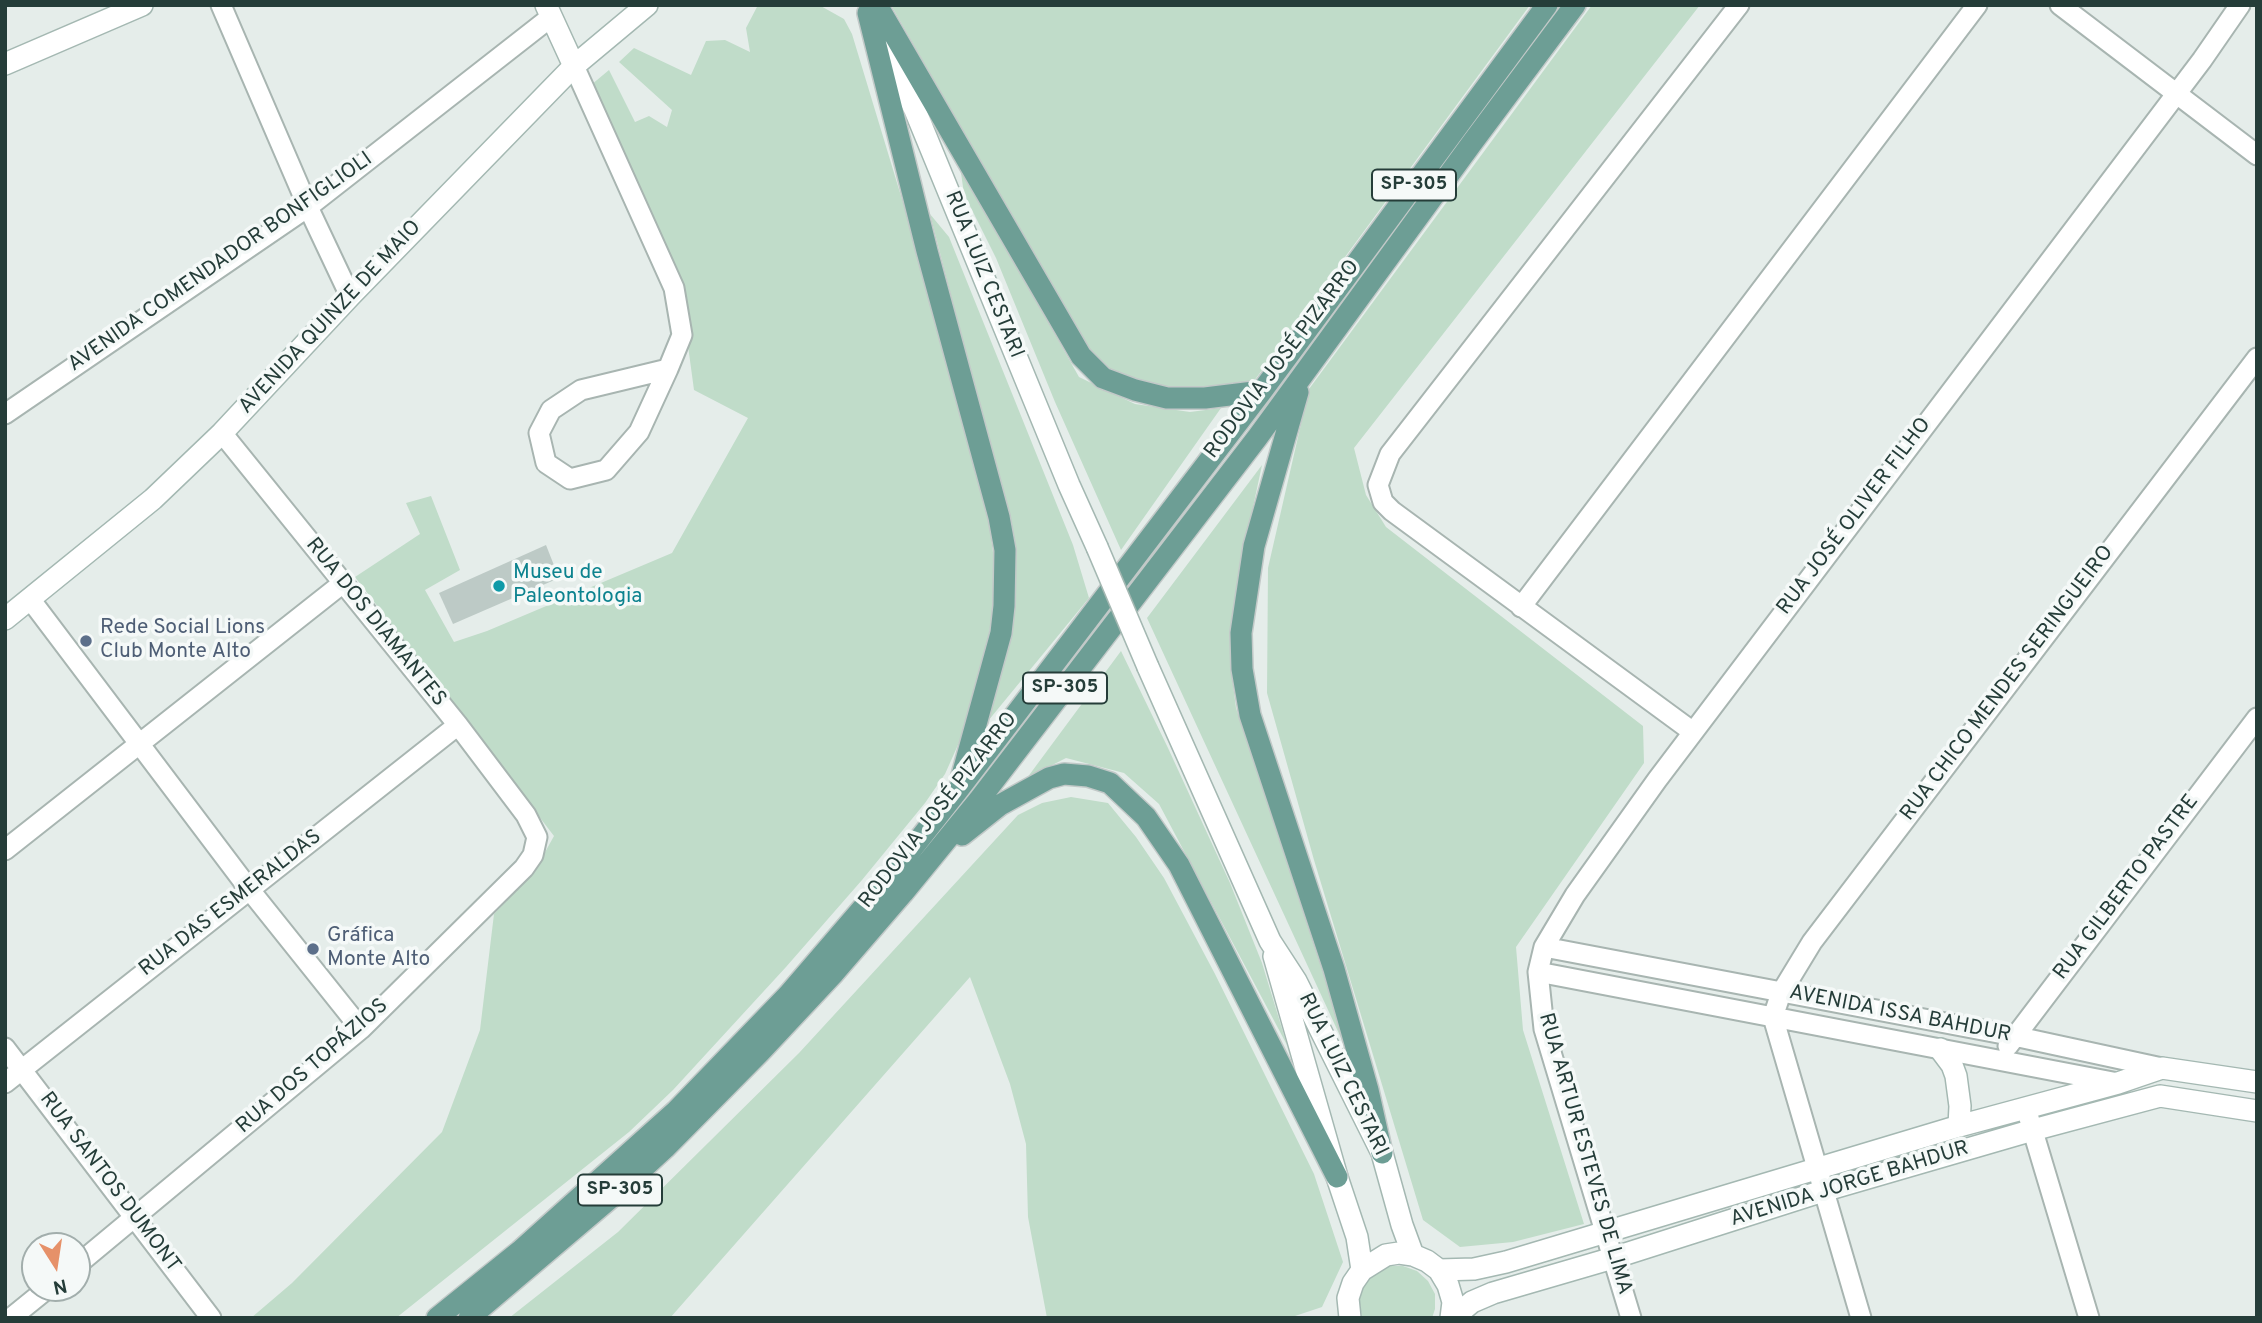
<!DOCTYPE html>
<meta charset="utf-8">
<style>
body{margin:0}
#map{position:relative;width:2262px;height:1323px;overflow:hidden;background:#e5edea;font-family:Overpass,sans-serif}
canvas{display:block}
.frame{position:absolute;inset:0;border:7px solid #253d39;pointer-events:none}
.north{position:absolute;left:21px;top:1232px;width:70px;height:70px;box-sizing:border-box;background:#f5f9f8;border:2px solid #a2aeac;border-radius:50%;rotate:168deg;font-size:19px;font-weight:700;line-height:28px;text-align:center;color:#253d39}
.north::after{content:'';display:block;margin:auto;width:24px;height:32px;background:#e69169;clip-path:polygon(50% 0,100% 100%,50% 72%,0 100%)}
</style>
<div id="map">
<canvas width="2262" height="1323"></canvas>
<div class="frame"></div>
<div class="north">N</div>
</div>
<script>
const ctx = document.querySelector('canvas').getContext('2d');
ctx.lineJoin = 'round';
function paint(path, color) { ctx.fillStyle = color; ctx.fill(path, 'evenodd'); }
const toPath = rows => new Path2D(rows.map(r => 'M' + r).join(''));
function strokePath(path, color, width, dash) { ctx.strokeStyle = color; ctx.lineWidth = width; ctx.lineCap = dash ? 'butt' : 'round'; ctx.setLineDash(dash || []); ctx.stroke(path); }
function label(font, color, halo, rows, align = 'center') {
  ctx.font = font + ' Overpass,sans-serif'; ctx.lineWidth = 7; ctx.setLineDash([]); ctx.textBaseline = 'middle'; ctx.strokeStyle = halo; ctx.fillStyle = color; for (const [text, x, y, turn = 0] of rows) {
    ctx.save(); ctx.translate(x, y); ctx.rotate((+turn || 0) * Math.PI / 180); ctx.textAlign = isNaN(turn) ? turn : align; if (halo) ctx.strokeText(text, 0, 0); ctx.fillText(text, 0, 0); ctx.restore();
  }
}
paint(toPath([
 [758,5,819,5,844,19,852,34,914,239,948,357,989,523,993,552,996,585,987,649,966,727,945,774,925,803,862,880,786,967,673,1090,629,1132,396,1318,251,1318,292,1283,442,1132,480,1030,494,914,534,872,554,836,355,577,420,534,406,503,431,496,460,570,425,590,454,642,487,631,672,553,748,418,694,390,678,272,591,85,609,70,635,122,649,116,667,127,672,110,619,62,634,48,691,75,706,41,725,40,750,52,746,28],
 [891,5,1530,5,1254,381,1212,388,1157,386,1108,369,1086,348],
 [1592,5,1700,5,1354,448,1366,495,1386,527,1643,726,1644,763,1516,947,1523,1030,1584,1224,1513,1242,1460,1247,1423,1220,1314,860,1267,693,1268,568,1309,389],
 [960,166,1079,377,1135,404,1190,412,1221,408,1121,550,1055,402,996,258,964,194],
 [930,214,949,237,1073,545,1089,598,988,721,1013,616,1015,544],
 [1262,465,1239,573,1230,662,1236,708,1353,1064,1147,618],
 [1121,651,1168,748,1230,883,1262,963,1287,1045,1159,804,1124,773,1066,758,1027,778],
 [1071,797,1108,803,1136,837,1164,878,1215,974,1314,1174,1343,1262,1322,1307,1289,1318,1047,1318,1028,1217,1026,1144,1010,1084,970,977,670,1318,509,1318,618,1232,799,1053,1018,815,1042,803],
 [1388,1266,1403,1266,1417,1271,1428,1281,1435,1294,1435,1309,1432,1318,1362,1318,1359,1298,1364,1284,1375,1273]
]), '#c0dcc9');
paint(toPath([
 [546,545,559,578,453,624,439,593]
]), '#bdcac6');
const street = toPath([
 [221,5,308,207,350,296],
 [2060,5,2257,155],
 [574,66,674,288,682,335,668,369,639,432,606,470,570,479,546,463,539,433,551,410,581,390,668,369],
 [5,414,308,207,551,17],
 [30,599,249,889,361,1029],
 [1521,607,1977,5],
 [1693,732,1392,511,1383,502,1378,485,1390,454,1739,5],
 [5,850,343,583],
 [1544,947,2014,1036,2162,1068],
 [1538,972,2118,1083],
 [2008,1046,2257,718],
 [5,1048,211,1318],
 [5,1083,458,725],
 [2026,1108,2089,1318],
 [77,1265,361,1029,524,868,533,855,537,837,526,815,458,725,222,433],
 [11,1318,48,1288],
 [1631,1318,1544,1029,1538,972,1544,947,1575,895,1657,780,2202,60,2240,5],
 [1861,1318,1773,1017,1781,993,1812,942,2257,358]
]);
const secondary = toPath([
 [546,5,574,66],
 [878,34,915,110,1069,485,1097,547],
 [5,64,142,5],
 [5,619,153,499,222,433,350,296,574,66,647,5],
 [1148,667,1270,941,1296,981,1382,1153,1402,1225,1413,1255],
 [1274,956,1337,1177,1357,1237,1362,1270],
 [1940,1049,1952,1065,1956,1076,1960,1106,1959,1126],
 [1439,1270,1474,1269,1506,1262,1959,1126,2118,1083,2162,1068,2257,1082],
 [1350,1318,1348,1298,1353,1283,1362,1270,1386,1255,1399,1253,1413,1255,1427,1261,1439,1270,1448,1285,1453,1302,1451,1318],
 [1453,1318,1472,1302,1493,1293,1613,1258,1823,1191,2033,1130,2160,1096,2257,1111]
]);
const primary = toPath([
 [877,5,1081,356,1103,378,1135,390,1167,398,1205,398,1262,391],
 [868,13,927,251,999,517,1005,550,1004,606,1001,633,961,779],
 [1298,392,1254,546,1241,633,1242,669,1250,715,1334,969,1368,1090,1382,1153],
 [962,835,1000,805,1049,778,1064,774,1088,776,1110,783,1146,817,1179,865,1337,1177],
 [437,1318,520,1251,676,1111,788,995,892,874,958,790,1262,391,1547,5],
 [469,1318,614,1195,665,1148,760,1052,834,973,903,893,979,800,1257,438,1472,143,1575,5]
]);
strokePath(street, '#a8b5b1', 23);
strokePath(secondary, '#a4b8b2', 24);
strokePath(primary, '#c2c9c8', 24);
strokePath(street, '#fff', 19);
strokePath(secondary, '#fff', 21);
strokePath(primary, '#6d9e95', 21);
const secondaryBridge = toPath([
 [1097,547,1148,667]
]);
strokePath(secondaryBridge, '#a4b8b2', 24, []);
strokePath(secondaryBridge, '#fff', 21);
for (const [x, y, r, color] of [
 [499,586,7,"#0f9aa8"],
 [86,641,7,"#5c6f8a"],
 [313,949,7,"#5c6f8a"]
]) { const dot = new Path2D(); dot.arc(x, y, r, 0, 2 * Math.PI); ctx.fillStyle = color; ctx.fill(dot); strokePath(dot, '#f5f9f8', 2.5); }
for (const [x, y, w] of [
 [1414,185,84],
 [1065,688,84],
 [620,1190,84]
]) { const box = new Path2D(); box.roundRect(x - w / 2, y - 15.5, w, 31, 5); ctx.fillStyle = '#f5f9f8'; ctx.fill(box); strokePath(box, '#253d39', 2); }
label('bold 19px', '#253d39', null, [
 ["SP-305",1414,185],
 ["SP-305",1065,688],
 ["SP-305",620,1190]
]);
label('21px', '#253d39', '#f5f9f8', [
 ["AVENIDA COMENDADOR BONFIGLIOLI",221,263,-35],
 ["RUA LUIZ CESTARI",983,275,68],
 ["AVENIDA QUINZE DE MAIO",331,318,-47],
 ["RODOVIA JOSÉ PIZARRO",1283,360,-53],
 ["RUA JOSÉ OLIVER FILHO",1855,517,-53],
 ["RUA DOS DIAMANTES",375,623,51],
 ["RUA CHICO MENDES SERINGUEIRO",2008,684,-53],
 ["RODOVIA JOSÉ PIZARRO",939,811,-52],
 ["RUA GILBERTO PASTRE",2127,888,-53],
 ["RUA DAS ESMERALDAS",231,904,-38],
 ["AVENIDA ISSA BAHDUR",1900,1015,11],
 ["RUA DOS TOPÁZIOS",313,1067,-41],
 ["RUA LUIZ CESTARI",1342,1075,64],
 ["RUA ARTUR ESTEVES DE LIMA",1584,1154,74],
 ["RUA SANTOS DUMONT",109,1183,53],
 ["AVENIDA JORGE BAHDUR",1850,1185,-17]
]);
label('21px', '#0d838f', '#f5f9f8', [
 ["Museu de",513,574],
 ["Paleontologia",513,598]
], 'left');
label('21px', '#4e5e75', '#f5f9f8', [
 ["Rede Social Lions",100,629],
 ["Club Monte Alto",100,653],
 ["Gráfica",327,937],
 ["Monte Alto",327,961]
], 'left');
</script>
